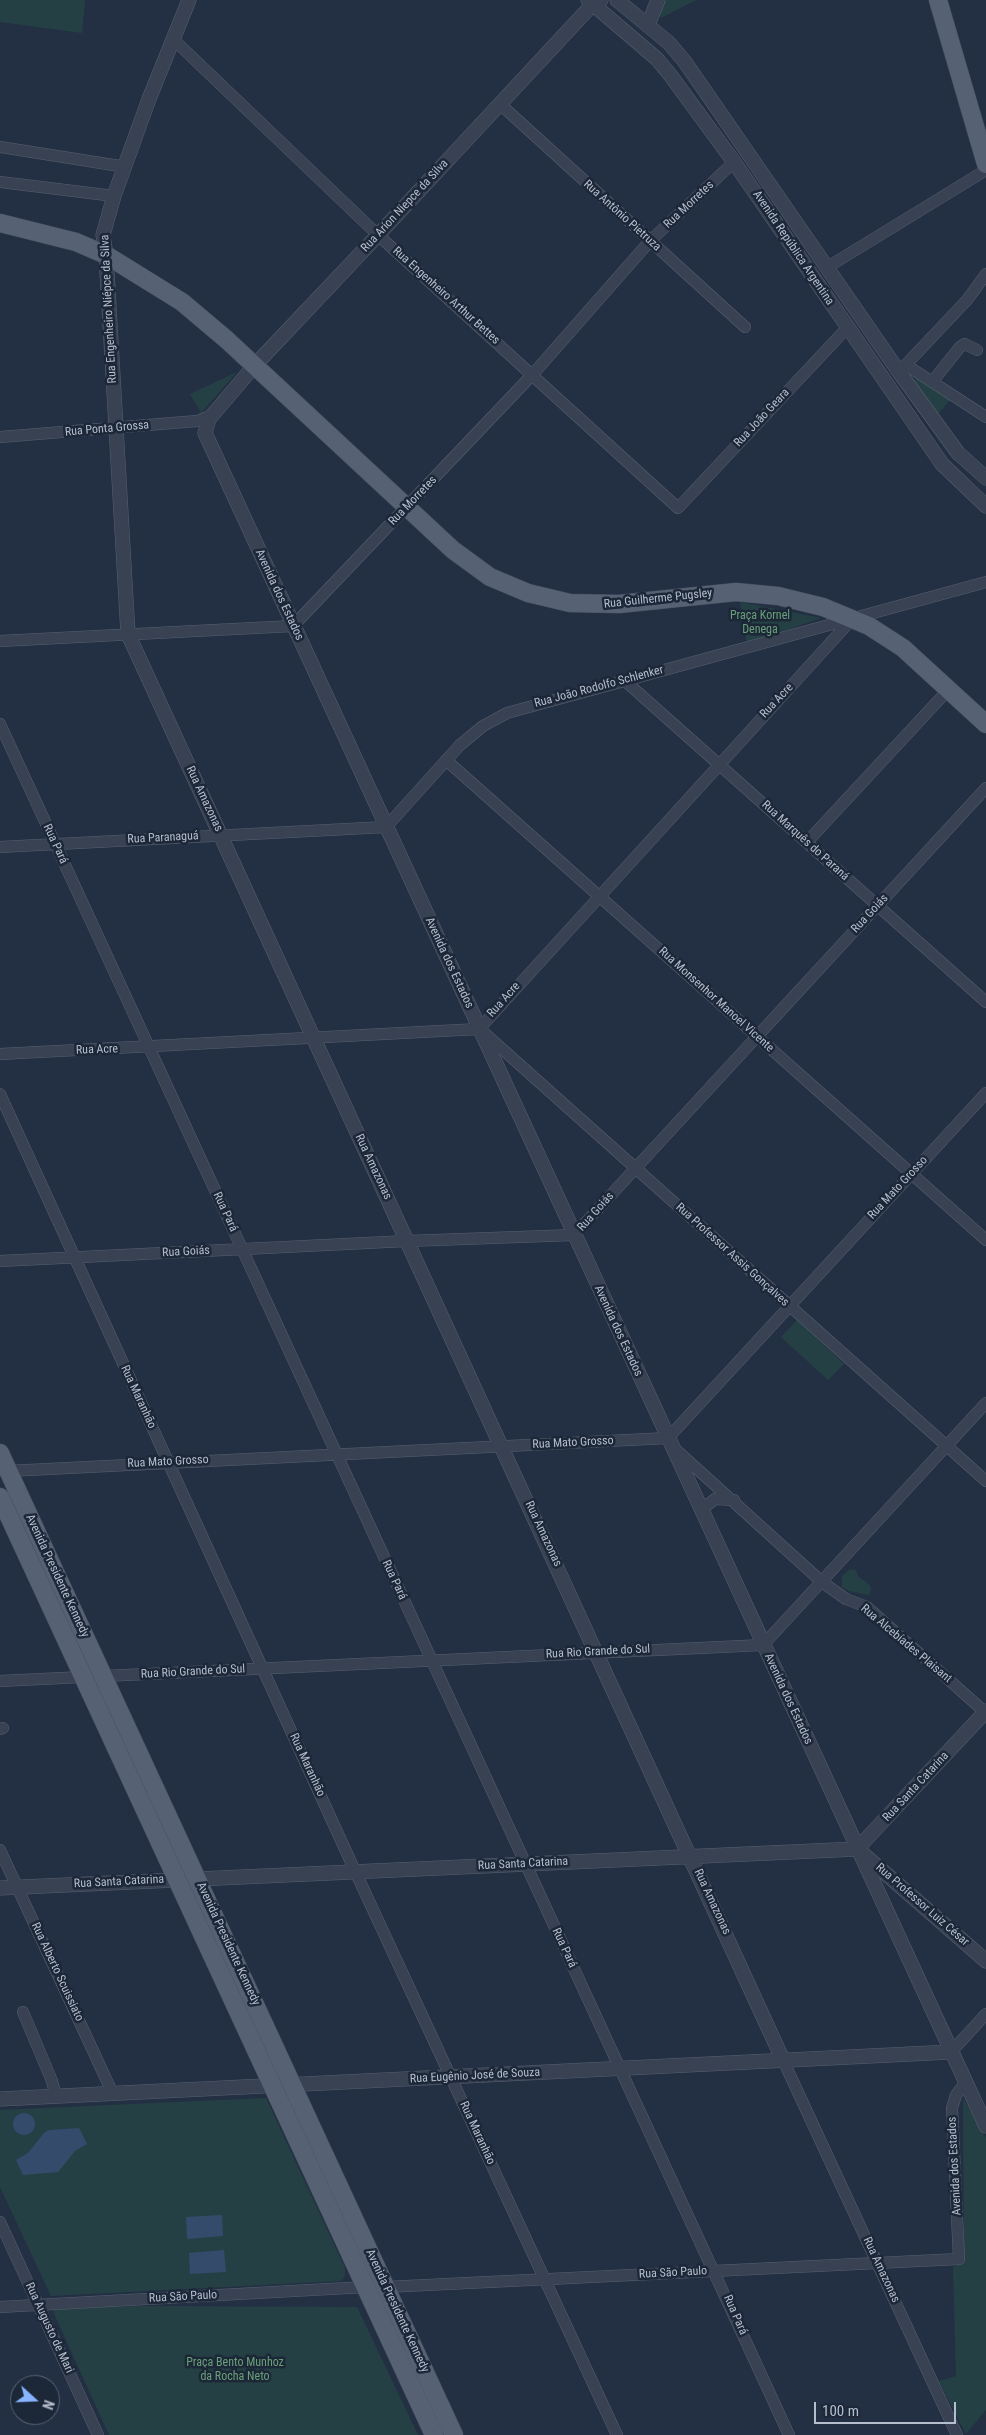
<!DOCTYPE html>
<meta charset="utf-8">
<style>
body{margin:0}
#map{position:relative;width:986px;height:2435px;overflow:hidden;background:#233043;font-family:"Roboto Condensed",sans-serif}
canvas{display:block}
.north{position:absolute;left:10px;top:2375px;width:50px;height:50px;box-sizing:border-box;background:#1c2738;border:1px solid #596374;border-radius:50%;rotate:110deg;font-size:14px;font-weight:700;line-height:20px;text-align:center;color:#b5becd}
.north::after{content:'';display:block;margin:auto;width:18px;height:22px;background:#87b4ff;clip-path:polygon(50% 0,100% 100%,50% 72%,0 100%)}
.scale{position:absolute;left:814px;top:2402px;width:142px;height:22px;box-sizing:border-box;border:2px solid #b5becd;border-top:0;padding-left:6px;font-size:15px;line-height:18px;white-space:nowrap;color:#b5becd;-webkit-text-stroke:4px #1c2738;paint-order:stroke}
</style>
<div id="map">
<canvas width="986" height="2435"></canvas>
<div class="north">N</div>
<div class="scale">100 m</div>
</div>
<script>
const ctx = document.querySelector('canvas').getContext('2d');
ctx.lineJoin = 'round';
function paint(path, color) { ctx.fillStyle = color; ctx.fill(path, 'evenodd'); }
const toPath = rows => new Path2D(rows.map(r => 'M' + r).join(''));
function strokePath(path, color, width, dash) { ctx.strokeStyle = color; ctx.lineWidth = width; ctx.lineCap = dash ? 'butt' : 'round'; ctx.setLineDash(dash || []); ctx.stroke(path); }
function label(font, color, halo, rows, align = 'center') {
  ctx.font = font + ' "Roboto Condensed",sans-serif'; ctx.lineWidth = 5; ctx.setLineDash([]); ctx.textBaseline = 'middle'; ctx.strokeStyle = halo; ctx.fillStyle = color; for (const [text, x, y, turn = 0] of rows) {
    ctx.save(); ctx.translate(x, y); ctx.rotate((+turn || 0) * Math.PI / 180); ctx.textAlign = isNaN(turn) ? turn : align; if (halo) ctx.strokeText(text, 0, 0); ctx.fillText(text, 0, 0); ctx.restore();
  }
}
paint(toPath([
 [0,0,85,0,82,33,0,22],
 [666,0,696,0,661,18,658,13],
 [237,372,201,413,190,394],
 [918,377,951,399,936,416,912,384],
 [740,602,821,618,747,644],
 [797,1320,844,1364,828,1380,781,1337],
 [855,1569,858,1576,870,1585,871,1590,869,1595,849,1591,842,1587,842,1576,849,1570],
 [266,2098,345,2268,345,2276,341,2281,51,2296,0,2187,0,2110],
 [963,2098,986,2137,986,2410,966,2434,939,2381,956,2376,953,2267,963,2262,964,2255],
 [141,2306,357,2307,418,2435,109,2435,52,2309]
]), '#254044');
paint(toPath([
 '13 2124a11 11 0 1 1 22 0a11 11 0 1 1-22 0Z',
 [79,2128,87,2144,75,2151,58,2172,23,2175,16,2160,28,2153,44,2133,49,2130],
 [222,2215,223,2236,187,2239,186,2217],
 [224,2250,226,2272,190,2274,189,2253]
]), '#354b6c');
const minor = toPath([
 [173,39,378,235,678,508,847,328],
 [500,104,745,327],
 [0,147,126,167],
 [0,182,114,196],
 [826,268,986,170],
 [906,365,986,417],
 [899,372,967,300,986,274],
 [932,382,960,347,965,344,977,350],
 [0,437,197,421,212,415],
 [0,641,293,626,533,374,650,241,734,162],
 [624,680,986,1002],
 [0,724,789,2435],
 [446,760,986,1240],
 [807,842,949,689],
 [0,847,386,827,460,745,483,726,507,713,986,582],
 [482,1031,986,1481],
 [0,1054,479,1029,853,618],
 [0,1094,355,1871,617,2435],
 [0,1261,407,1241,574,1235,986,788],
 [674,1448,822,1582,846,1599,867,1607,986,1713],
 [8,1471,668,1438,986,1093],
 [701,1510,715,1499,734,1500],
 [104,1676,763,1645,986,1403],
 [0,1681,83,1677],
 [0,1729,3,1728],
 [0,1850,113,2094],
 [23,2012,52,2081,56,2097],
 [951,2052,986,2014],
 [783,2060,957,2435],
 [0,2222,98,2435],
 [386,2287,959,2259,952,2108,956,2095,965,2083],
 [0,2307,366,2287]
]);
const tertiary = toPath([
 [189,0,149,99,114,196,103,235,106,255,128,634,783,2060],
 [588,0,657,59,671,76,734,162,942,464,986,506],
 [601,0,593,4,378,235,255,365,209,419,205,433,986,2126],
 [617,0,669,43,685,62,899,372,958,453,986,478],
 [648,25,658,0],
 [862,1853,986,1961],
 [0,1888,857,1849,986,1711],
 [0,2099,951,2052]
]);
const primary = toPath([
 [938,0,986,164],
 [0,223,76,242,106,255,182,302,227,340,453,550,490,577,528,593,570,603,619,604,736,592,778,596,823,607,869,626,903,648,986,724],
 [0,1453,454,2435],
 [0,1497,434,2435]
]);
strokePath(minor, '#566070', 12);
strokePath(tertiary, '#566070', 15);
strokePath(primary, '#424b5c', 19);
strokePath(minor, '#384253', 11);
strokePath(tertiary, '#384253', 14);
strokePath(primary, '#566173', 18);
label('12px', '#b5becd', '#1c2738', [
 ["Rua Morretes",689,205,-43],
 ["Rua Arion Niepce da Silva",405,206,-47],
 ["Rua Antônio Pietruza",622,216,42],
 ["Avenida República Argentina",793,248,56],
 ["Rua Engenheiro Arthur Bettes",446,296,42],
 ["Rua Engenheiro Niépce da Silva",109,309,-93],
 ["Rua João Geara",762,418,-47],
 ["Rua Ponta Grossa",107,429,-5],
 ["Rua Morretes",413,501,-46],
 ["Avenida dos Estados",279,595,65],
 ["Rua Guilherme Pugsley",658,599,-6],
 ["Rua João Rodolfo Schlenker",599,687,-15],
 ["Rua Acre",777,701,-47],
 ["Rua Amazonas",204,799,65],
 ["Rua Paranaguá",163,838,-3],
 ["Rua Marquês do Paraná",805,841,42],
 ["Rua Pará",55,844,65],
 ["Rua Goiás",870,914,-47],
 ["Avenida dos Estados",449,963,65],
 ["Rua Acre",504,1000,-48],
 ["Rua Monsenhor Manoel Vicente",716,1000,42],
 ["Rua Acre",97,1050,-2],
 ["Rua Amazonas",373,1167,65],
 ["Rua Mato Grosso",898,1188,-47],
 ["Rua Pará",225,1212,65],
 ["Rua Goiás",596,1212,-48],
 ["Rua Goiás",186,1252,-3],
 ["Rua Professor Assis Gonçalves",732,1255,42],
 ["Avenida dos Estados",618,1331,65],
 ["Rua Maranhão",138,1397,65],
 ["Rua Mato Grosso",573,1443,-3],
 ["Rua Mato Grosso",168,1462,-3],
 ["Rua Amazonas",543,1534,65],
 ["Avenida Presidente Kennedy",57,1576,65],
 ["Rua Pará",394,1580,65],
 ["Rua Alcebíades Plaisant",906,1644,40],
 ["Rua Rio Grande do Sul",598,1652,-3],
 ["Rua Rio Grande do Sul",193,1672,-3],
 ["Avenida dos Estados",788,1699,65],
 ["Rua Maranhão",307,1765,65],
 ["Rua Santa Catarina",916,1787,-47],
 ["Rua Santa Catarina",523,1864,-3],
 ["Rua Santa Catarina",119,1882,-3],
 ["Rua Amazonas",712,1902,65],
 ["Rua Professor Luiz César",922,1905,41],
 ["Avenida Presidente Kennedy",228,1944,65],
 ["Rua Pará",564,1948,65],
 ["Rua Alberto Scuissiato",57,1972,65],
 ["Rua Eugênio José de Souza",475,2076,-3],
 ["Rua Maranhão",477,2133,65],
 ["Avenida dos Estados",955,2166,-93],
 ["Rua Amazonas",881,2270,65],
 ["Rua São Paulo",673,2273,-3],
 ["Rua São Paulo",183,2297,-3],
 ["Avenida Presidente Kennedy",397,2311,65],
 ["Rua Pará",735,2315,66],
 ["Rua Augusto de Mari",49,2328,65]
]);
label('12px', '#69a077', '#1c2738', [
 ["Praça Kornel",760,616],
 ["Denega",760,630],
 ["Praça Bento Munhoz",235,2363],
 ["da Rocha Neto",235,2377]
]);
</script>
